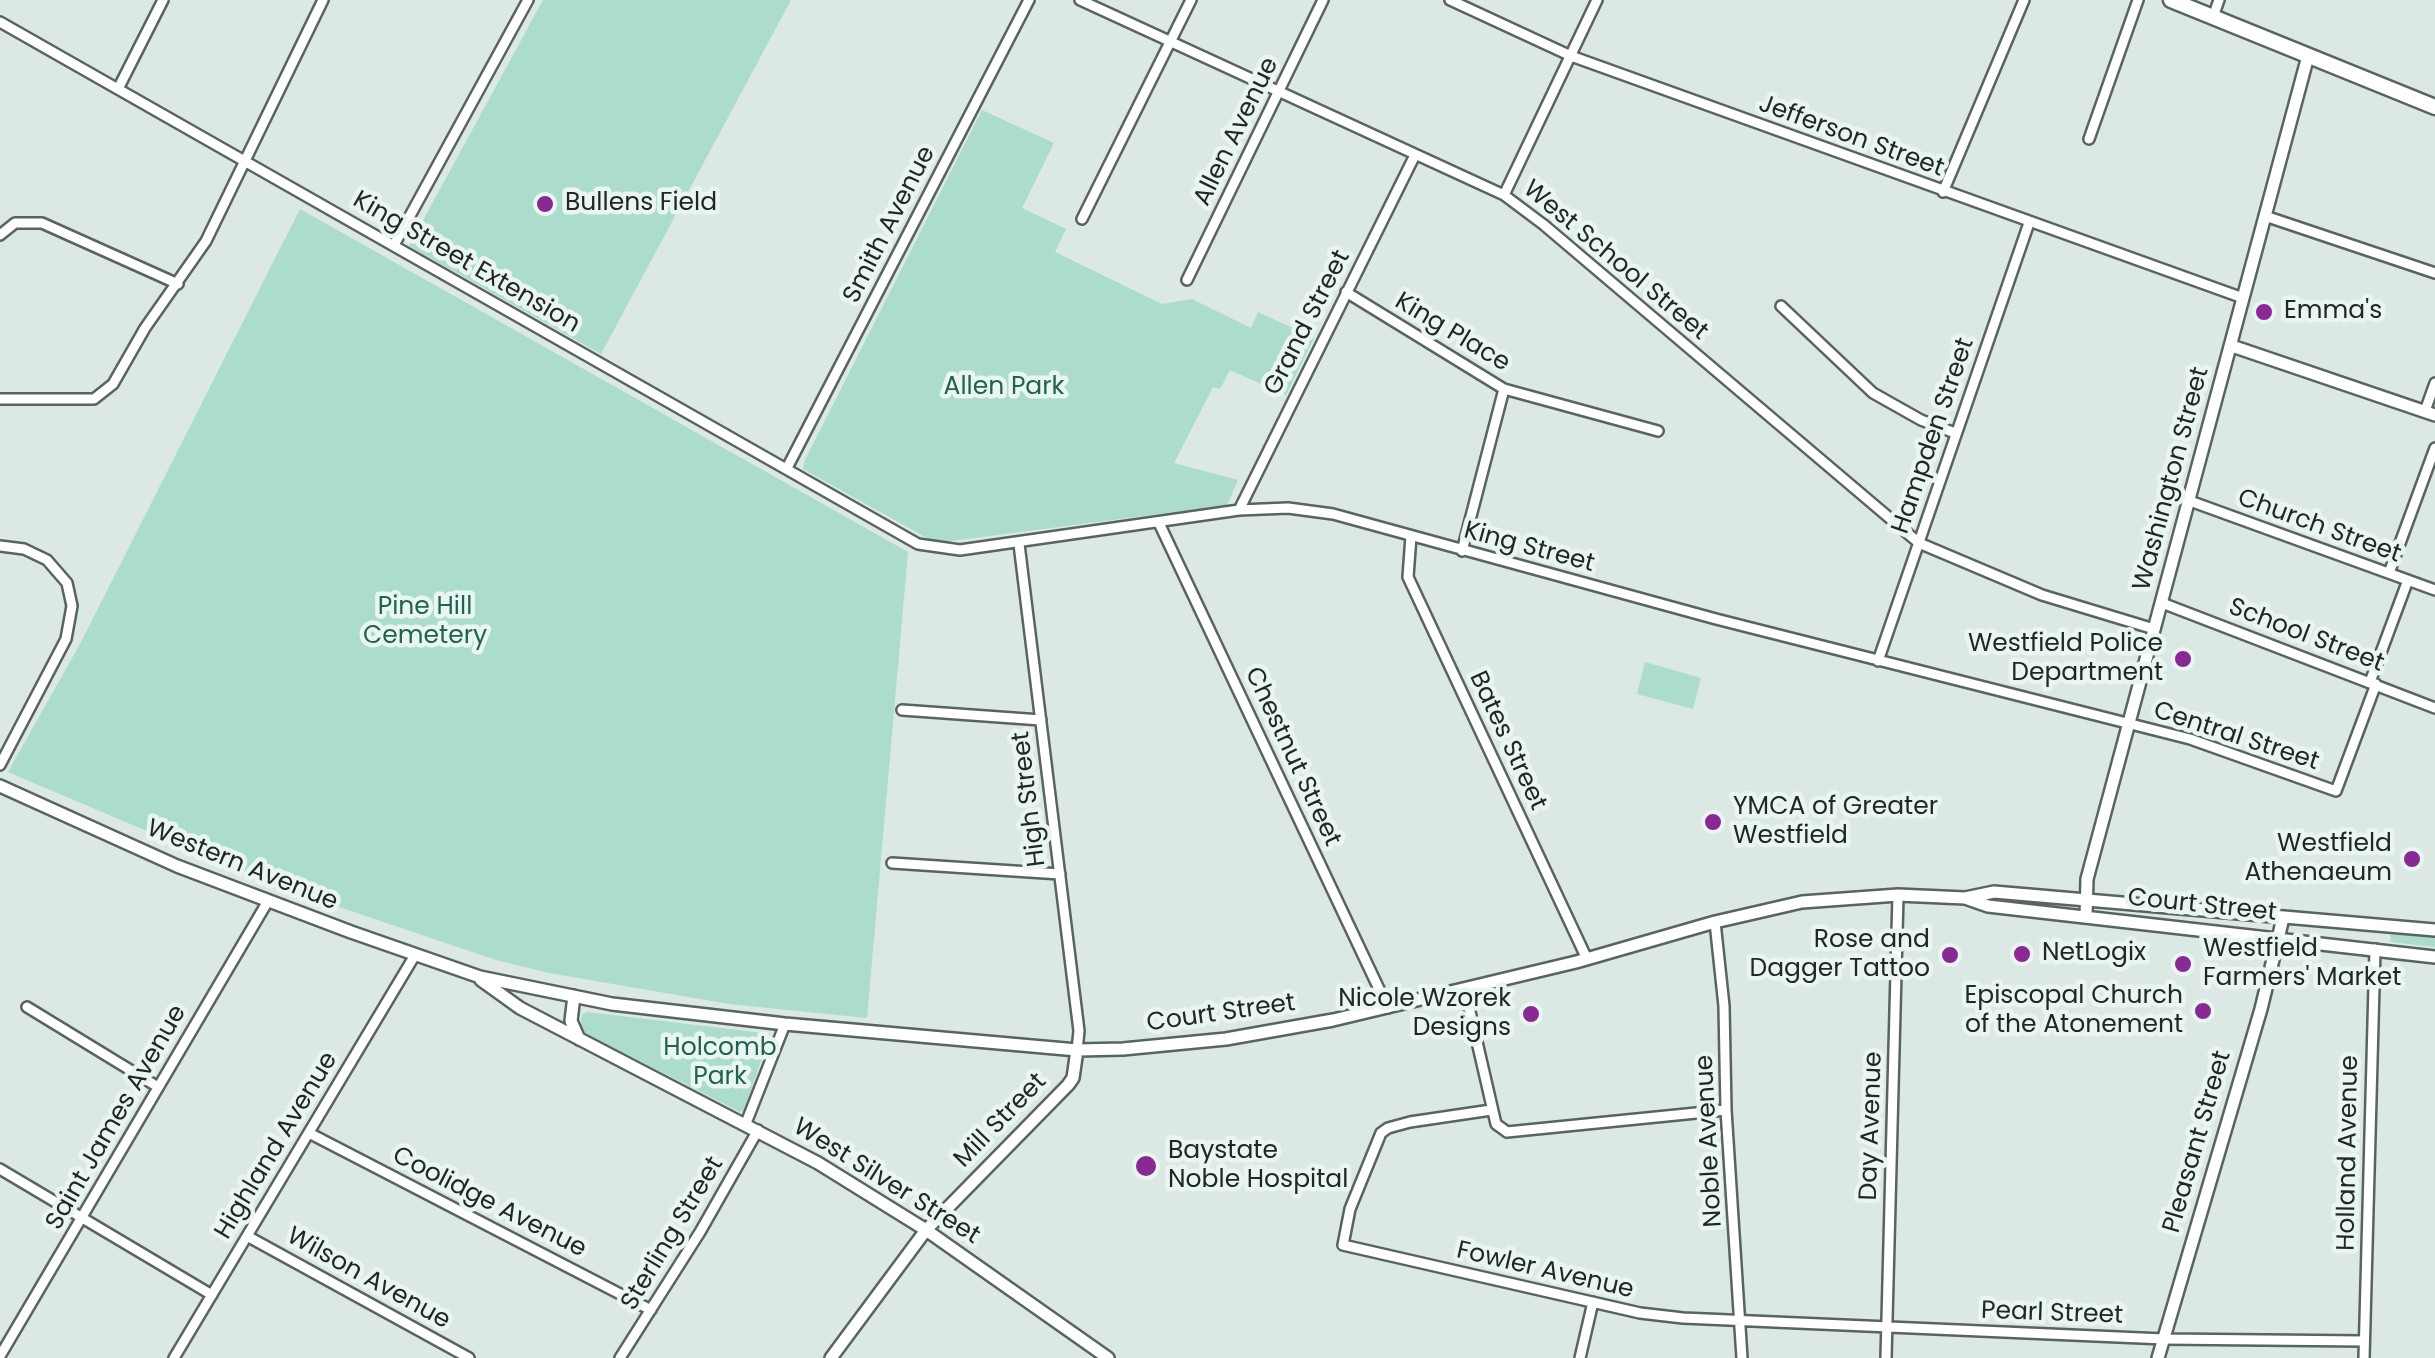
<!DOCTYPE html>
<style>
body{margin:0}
canvas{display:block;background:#dbe8e4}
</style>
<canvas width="2435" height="1358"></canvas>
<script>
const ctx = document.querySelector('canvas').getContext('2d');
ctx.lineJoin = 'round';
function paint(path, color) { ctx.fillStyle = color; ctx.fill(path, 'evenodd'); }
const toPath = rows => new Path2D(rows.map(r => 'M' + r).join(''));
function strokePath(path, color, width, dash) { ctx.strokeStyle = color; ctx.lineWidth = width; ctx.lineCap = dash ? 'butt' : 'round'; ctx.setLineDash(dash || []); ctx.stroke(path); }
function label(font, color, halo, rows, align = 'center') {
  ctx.font = font + ' Poppins,sans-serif'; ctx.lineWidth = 9; ctx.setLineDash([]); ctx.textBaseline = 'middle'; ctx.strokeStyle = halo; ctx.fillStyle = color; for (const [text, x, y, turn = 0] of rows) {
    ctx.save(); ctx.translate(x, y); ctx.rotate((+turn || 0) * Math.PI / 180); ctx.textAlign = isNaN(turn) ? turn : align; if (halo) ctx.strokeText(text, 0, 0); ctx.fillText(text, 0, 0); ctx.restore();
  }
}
paint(toPath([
 [543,0,791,0,601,354,409,246],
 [982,110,1054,143,1022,208,1066,229,1055,252,1162,304,1192,299,1251,328,1258,312,1314,338,1286,395,1230,370,1220,389,1213,387,1174,463,1238,480,1227,505,936,543,803,469,805,460],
 [300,209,908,552,867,1018,729,1004,549,973,496,960,271,884,8,772,80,644],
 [1645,662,1701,678,1693,709,1637,694],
 [2394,934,2435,937,2435,947,2391,942,2390,935],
 [587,1012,763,1033,769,1038,744,1110,740,1112,589,1035,580,1028,582,1015]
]), '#abdccc');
const street = toPath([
 [1080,0,1504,195,1544,225,1919,543,2042,595,2154,629],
 [1450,0,1571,56,2243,298],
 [2213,17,2219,0],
 [0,22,918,544,960,550,1239,510,1288,508,1333,514,1716,619,2190,739,2336,791,2376,684],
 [118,89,163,0],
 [2089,139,2138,0],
 [1943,192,2024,0],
 [1504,195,1597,0],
 [2265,216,2435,273],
 [1082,219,1191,0],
 [0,235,15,223,42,223,178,284],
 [394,245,528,0],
 [1187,280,1323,0],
 [1346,292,1504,389,1658,431],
 [1781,306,1873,393,1921,420,1955,433],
 [0,399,94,399,113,384,145,328,206,241,323,0],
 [2425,411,2435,383],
 [787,468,1029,0],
 [2190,501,2435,590],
 [1239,510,1415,155],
 [1159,523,1388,1008],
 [1411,536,1408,577,1587,959],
 [1019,544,1079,1031,1077,1050],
 [0,546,24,549,47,560,67,583,72,606,66,639,0,765],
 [1462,551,1504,389],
 [2389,573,2435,448],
 [2162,603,2435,708],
 [1878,661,2029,223],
 [2370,682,2408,580],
 [902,710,1041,720],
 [892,863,1060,874],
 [1715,922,1724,1006,1726,1110,1742,1358],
 [1465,990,1496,1124,1507,1132,1726,1110],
 [27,1007,158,1087],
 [1491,1110,1410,1122,1388,1128,1381,1133,1350,1209,1343,1245,1640,1313,1683,1318,2164,1339,2364,1341],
 [746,1123,785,1024],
 [309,1133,651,1310],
 [0,1169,212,1295],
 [247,1236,469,1358],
 [0,1356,268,901],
 [174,1358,415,955],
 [620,1358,700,1232,758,1130],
 [1580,1358,1593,1302],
 [1886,1358,1898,895],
 [2364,1358,2375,949]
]);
const secondary = toPath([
 [2232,346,2435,415],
 [0,786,177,866,351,932,480,977,612,1004,785,1024,1077,1050,1123,1049,1226,1039,1333,1020,1576,962,1715,922,1802,902,1898,895,1965,898,1994,892,2435,930],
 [1965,898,1988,906,2435,957],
 [2086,916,2087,879,2308,56],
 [481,980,520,1008,818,1163,926,1230,1108,1358],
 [574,996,571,1021,579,1039],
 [831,1358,926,1230,1068,1085,1073,1078,1077,1050],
 [2158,1358,2261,1009,2283,918]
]);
const primary = toPath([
 [2171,0,2435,107]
]);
strokePath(street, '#596461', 14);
strokePath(secondary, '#596461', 16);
strokePath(primary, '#596461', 19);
strokePath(street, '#fff', 9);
strokePath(secondary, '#fff', 11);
strokePath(primary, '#fff', 14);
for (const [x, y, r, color] of [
 [545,204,10,"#892993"],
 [2264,312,10,"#892993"],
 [2183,659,10,"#892993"],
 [1713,822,10,"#892993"],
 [2412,859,10,"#892993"],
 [2022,954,10,"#892993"],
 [1950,955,10,"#892993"],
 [2183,964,10,"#892993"],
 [2203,1011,10,"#892993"],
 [1531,1014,10,"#892993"],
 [1146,1166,12,"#892993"]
]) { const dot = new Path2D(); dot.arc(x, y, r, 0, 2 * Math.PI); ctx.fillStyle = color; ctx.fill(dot); strokePath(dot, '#e9f5f1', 4); }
label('25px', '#222726', '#e9f5f1', [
 ["Allen Avenue",1237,132,-64],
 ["Jefferson Street",1851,137,20],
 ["Smith Avenue",890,225,-63],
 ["West School Street",1615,261,40],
 ["King Street Extension",466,263,30],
 ["Grand Street",1308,323,-63],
 ["King Place",1452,333,31],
 ["Hampden Street",1934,436,-71],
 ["Washington Street",2172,479,-75],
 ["Church Street",2319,527,20],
 ["King Street",1529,548,15],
 ["School Street",2306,636,21],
 ["Central Street",2236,737,18],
 ["Bates Street",1507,741,65],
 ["Chestnut Street",1292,757,65],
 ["High Street",1030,799,-97],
 ["Western Avenue",242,866,22],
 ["Court Street",2202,906,6],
 ["Court Street",1221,1014,-8],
 ["Saint James Avenue",117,1118,-60],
 ["Mill Street",1001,1121,-46],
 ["Day Avenue",1872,1126,-88],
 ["Noble Avenue",1710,1141,-93],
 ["Pleasant Street",2198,1142,-74],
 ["Highland Avenue",277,1146,-59],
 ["Holland Avenue",2349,1153,-89],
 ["West Silver Street",886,1182,32],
 ["Coolidge Avenue",489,1203,27],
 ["Sterling Street",673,1234,-59],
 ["Fowler Avenue",1545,1271,13],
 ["Wilson Avenue",368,1279,29],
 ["Pearl Street",2052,1314,2]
]);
label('25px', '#222726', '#e9f5f1', [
 ["Bullens Field",565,204],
 ["Emma's",2284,312],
 ["Westfield Police",2163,645,"right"],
 ["Department",2163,674,"right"],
 ["YMCA of Greater",1733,808],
 ["Westfield",1733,837],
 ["Westfield",2392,845,"right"],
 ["Athenaeum",2392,874,"right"],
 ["Rose and",1930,941,"right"],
 ["Dagger Tattoo",1930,970,"right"],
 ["Westfield",2203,950],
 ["Farmers' Market",2203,979],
 ["NetLogix",2042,954],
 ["Episcopal Church",2183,997,"right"],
 ["of the Atonement",2183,1026,"right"],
 ["Nicole Wzorek",1511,1000,"right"],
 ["Designs",1511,1029,"right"],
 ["Baystate",1168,1152],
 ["Noble Hospital",1168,1181]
], 'left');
label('25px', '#216252', '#e9f5f1', [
 ["Allen Park",1004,388],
 ["Pine Hill",425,608],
 ["Cemetery",425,637],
 ["Holcomb",720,1049],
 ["Park",720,1078]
]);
</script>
